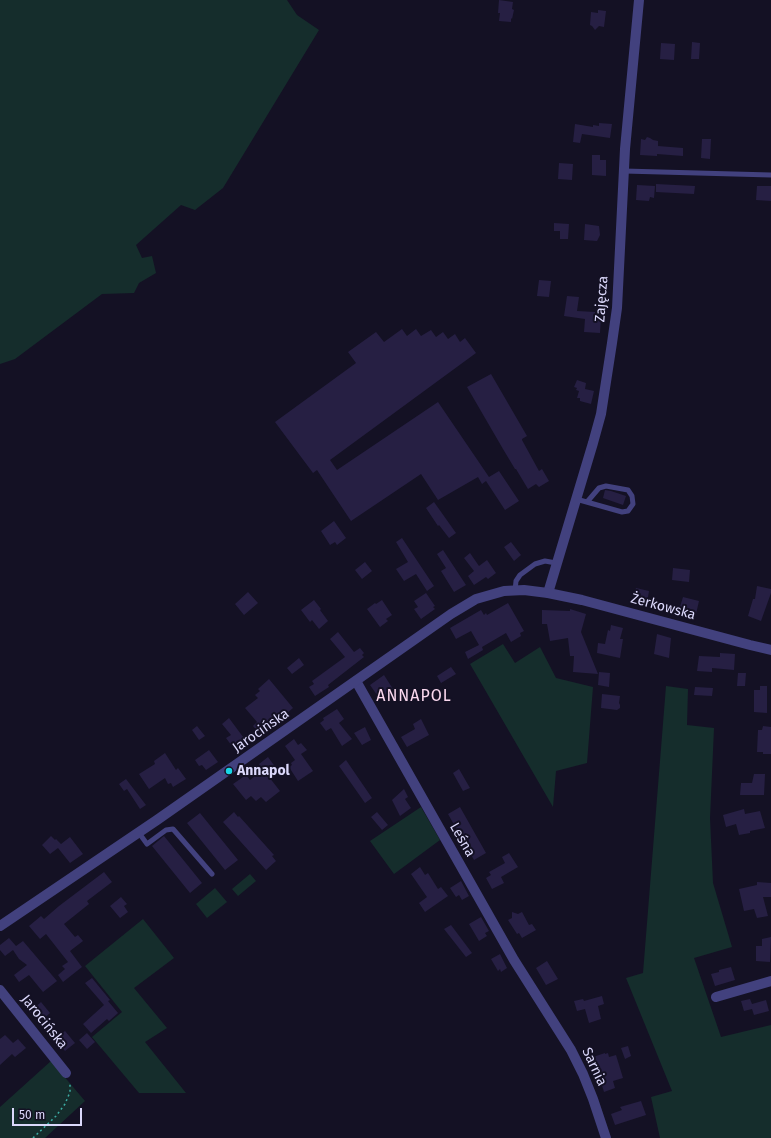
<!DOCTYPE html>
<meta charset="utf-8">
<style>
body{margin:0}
#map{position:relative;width:771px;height:1138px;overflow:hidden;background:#141124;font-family:"Fira Sans",sans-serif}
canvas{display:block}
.scale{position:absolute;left:12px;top:1108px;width:70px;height:18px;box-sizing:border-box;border:2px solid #dbd8fb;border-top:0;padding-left:5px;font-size:12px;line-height:14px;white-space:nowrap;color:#dbd8fb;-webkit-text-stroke:3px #141124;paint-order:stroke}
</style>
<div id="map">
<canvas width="771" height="1138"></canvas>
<div class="scale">50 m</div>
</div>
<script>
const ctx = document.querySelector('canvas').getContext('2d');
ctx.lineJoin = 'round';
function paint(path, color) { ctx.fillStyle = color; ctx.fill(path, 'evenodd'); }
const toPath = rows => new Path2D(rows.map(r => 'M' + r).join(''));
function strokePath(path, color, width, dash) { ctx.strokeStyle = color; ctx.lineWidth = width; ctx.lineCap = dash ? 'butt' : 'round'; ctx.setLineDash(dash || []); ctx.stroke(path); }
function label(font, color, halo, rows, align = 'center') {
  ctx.font = font + ' "Fira Sans",sans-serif'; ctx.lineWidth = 4; ctx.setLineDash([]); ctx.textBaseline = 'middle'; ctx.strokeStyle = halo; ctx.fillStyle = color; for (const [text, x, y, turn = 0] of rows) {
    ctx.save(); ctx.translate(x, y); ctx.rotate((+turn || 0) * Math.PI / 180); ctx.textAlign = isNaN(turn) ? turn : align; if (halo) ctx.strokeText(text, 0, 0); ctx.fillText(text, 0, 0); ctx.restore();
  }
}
paint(toPath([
 [0,0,287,0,297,15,319,30,223,188,195,210,181,205,136,245,142,258,152,256,156,273,139,283,134,293,102,294,15,359,0,364],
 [503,644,515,663,540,647,556,678,593,687,587,763,556,771,553,807,470,664],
 [666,686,688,689,687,725,714,728,710,818,713,883,732,947,694,958,721,1037,771,1025,771,1138,660,1138,651,1097,672,1091,626,978,643,973],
 [421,807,440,840,394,874,370,841],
 [250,874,256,881,238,896,232,889],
 [215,888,227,902,207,918,196,904],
 [143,919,174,958,134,988,167,1028,145,1042,186,1093,139,1093,92,1037,122,1012,85,966],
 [51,1061,85,1101,45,1138,0,1138,0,1107]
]), '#152d2c');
paint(toPath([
 [499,0,513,2,512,9,514,10,512,19,511,18,511,22,499,21,500,13,498,13],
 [598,10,606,11,604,27,599,26,595,30,592,26,590,25,591,12,598,13],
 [692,42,700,43,699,59,691,59],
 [661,43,675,44,674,60,660,59],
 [599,123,612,124,610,138,582,134,580,143,573,142,575,124,593,127,593,125,599,126],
 [647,137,650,138,653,140,658,141,658,146,683,148,683,156,657,154,657,156,640,155,641,139,645,140],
 [702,139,711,139,710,159,701,158],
 [592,155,600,155,600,160,606,160,606,176,592,175],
 [559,163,573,164,572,180,558,179],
 [656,184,695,186,694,194,656,192],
 [637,185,655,186,654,198,650,197,649,201,636,200],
 [757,186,771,186,771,201,756,200],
 [554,223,569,224,568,239,560,239,560,231,554,231],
 [585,224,599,226,600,235,597,241,584,240],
 [539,280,551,281,549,297,537,296],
 [567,296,579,297,577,311,595,312,595,316,601,316,600,333,584,332,585,319,564,316],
 [402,329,407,336,416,329,421,336,431,330,436,337,443,332,448,339,455,334,460,342,465,338,476,353,330,460,337,470,438,402,489,477,499,471,519,501,505,510,486,481,482,484,478,477,438,500,421,474,351,521,317,470,313,473,275,422,356,363,348,352,376,332,384,342],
 [491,374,527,436,522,439,522,440,539,471,542,469,549,481,539,487,536,484,528,489,516,469,515,469,503,449,467,387],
 [577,380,586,383,585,389,594,391,591,404,580,401,580,398,577,398,579,391,576,390,577,388,574,387],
 [605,490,611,491,626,496,623,505,603,498],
 [434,502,456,533,449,538,439,525,438,526,426,508],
 [334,521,346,538,337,545,335,542,330,545,321,531],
 [402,538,434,586,427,591,416,574,404,581,396,569,408,562,396,542],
 [511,542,521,555,514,561,504,547],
 [443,550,466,585,454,592,441,571,446,568,437,554],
 [470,553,479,566,487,560,496,573,488,579,486,577,474,585,468,576,474,571,464,558],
 [365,562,372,571,362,579,355,570],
 [673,568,690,570,689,582,672,580],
 [757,586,771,589,771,593,761,621,748,616,753,599,755,599],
 [636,588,649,591,647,603,633,599],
 [248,592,258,603,244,615,235,604],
 [426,593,435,606,433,607,435,609,421,619,414,609,418,607,414,601],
 [683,597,699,601,696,614,679,610],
 [314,600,321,609,320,610,328,621,319,629,312,620,310,622,301,610],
 [382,600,392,615,386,619,388,621,380,627,367,609,375,603,376,604],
 [508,603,524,631,520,633,521,636,511,642,506,633,482,647,483,650,468,659,465,652,479,645,471,631,456,639,450,628,481,610,484,615,486,613,487,615],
 [570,609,586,614,581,632,598,674,573,672,574,656,570,656,568,638,550,641,547,624,542,624,542,610,570,611],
 [611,625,623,628,620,639,623,639,620,658,597,653,598,643,605,644,608,630,610,631],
 [338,632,354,652,360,648,364,653,362,655,364,657,328,685,329,687,315,696,309,687,314,684,312,681,345,657,330,639],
 [657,634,671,638,669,658,654,654],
 [720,653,735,654,734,670,712,668,712,672,697,671,699,656,720,657],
 [299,658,304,665,292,674,287,668],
 [451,667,456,674,441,683,437,676],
 [599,672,610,673,609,687,598,685],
 [738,673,746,673,745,686,737,686],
 [384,675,393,689,385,695,383,691,377,695,370,685],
 [269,679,293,708,261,735,253,726,257,722,245,708,258,698,255,695,260,691,258,689],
 [760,686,767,686,767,713,754,712,754,690,760,690],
 [695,687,713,688,712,696,694,695],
 [602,694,620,696,619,703,620,705,620,708,617,710,601,708],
 [337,709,344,719,339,723,352,739,342,746,331,728,326,731,320,723,324,720,323,718],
 [229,718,249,745,237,753,226,738,231,735,222,724],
 [421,719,429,735,407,747,401,737,415,729,413,724],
 [197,726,205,736,199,740,192,730],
 [763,726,771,727,771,754,763,754,763,752,757,752,758,730,762,730],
 [365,727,371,740,362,745,354,733],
 [294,739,298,745,301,743,307,750,301,754,313,771,298,781,289,767,292,765,291,763,295,760,285,746],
 [209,750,218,762,206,770,202,765,199,766,195,760],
 [165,753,176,770,178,768,186,779,173,787,171,783,168,784,165,778,149,789,139,774,155,764,154,761],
 [268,757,276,768,273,770,275,772,269,777,280,791,266,802,261,797,256,801,251,796,246,800,233,784,246,775,250,780,263,770,259,764],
 [346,760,372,798,365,803,339,766],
 [459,769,470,788,463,791,453,773],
 [754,774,765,774,764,795,740,795,741,783,752,783],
 [126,779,146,805,140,809,127,789,124,791,119,784],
 [404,789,408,797,405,799,411,808,400,816,392,800],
 [460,807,486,853,474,860,448,814],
 [744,809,745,814,760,811,765,828,750,831,750,833,739,835,736,824,726,827,723,815],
 [234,812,238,817,239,816,274,855,272,856,276,861,266,870,223,822],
 [377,812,388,825,382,830,371,817],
 [200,813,238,860,225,870,187,823],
 [51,836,55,840,56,839,61,844,70,837,83,854,70,863,58,848,50,854,42,845],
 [164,836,202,883,190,893,152,846],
 [509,853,518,867,501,877,504,883,492,889,486,878,491,875,489,872,505,863,502,857],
 [420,867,425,875,428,873,438,889,441,887,448,896,425,912,419,903,427,897,411,874],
 [104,872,112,882,87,901,89,904,64,924,75,937,78,935,83,941,70,951,82,967,63,982,58,975,65,969,62,966,68,962,46,934,40,939,29,926,41,916,44,919,59,906],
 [461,881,469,896,462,900,459,895,456,897,450,888],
 [757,882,771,883,771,897,763,897,768,916,757,918,754,909,744,911,739,889,757,885],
 [121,897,127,904,124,906,128,912,120,918,110,906],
 [512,912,518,914,522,912,529,925,532,924,536,930,522,938,519,933,517,934,508,920,512,918],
 [481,917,489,931,485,933,487,936,479,941,469,924],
 [451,925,472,953,466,957,444,929],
 [771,937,770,962,756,961,756,946,762,946,762,939],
 [9,938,16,946,23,941,57,981,43,992,29,975,19,982,14,975,27,965,19,959,13,950,5,956,0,950,0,945],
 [500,954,507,968,501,972,500,969,498,971,491,959],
 [547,961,558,979,546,985,536,968],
 [731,967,735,980,715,986,711,974,719,972,719,970],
 [92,978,110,1000,108,1001,118,1013,109,1021,107,1019,91,1033,83,1024,104,1005,85,983],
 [602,996,604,1004,598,1006,601,1019,589,1023,585,1009,577,1011,574,1001,583,999,584,1001],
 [750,999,752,1004,766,1000,769,1011,754,1015,752,1009,744,1011,741,1001],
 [41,1002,50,1013,39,1023,30,1012],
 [65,1031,75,1043,65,1051,55,1039],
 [87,1033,95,1042,87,1049,79,1040],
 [5,1035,13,1043,18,1039,26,1048,15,1057,12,1054,0,1065,0,1039],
 [628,1046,631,1056,625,1059,621,1048],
 [605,1053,605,1054,608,1053,609,1057,616,1055,623,1078,613,1081,615,1088,604,1092,593,1057],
 [641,1101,646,1115,615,1125,611,1114,622,1110,620,1107]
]), '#261f43');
strokePath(toPath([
 [33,1138,56,1116,65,1104,70,1092,70,1082]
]), '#3caba3', 1.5, [2, 3]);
strokePath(toPath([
 [624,171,771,175],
 [576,499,622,512,628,511,633,504,632,496,628,490,606,486,599,488,587,502],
 [515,591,516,581,520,575,535,564,545,561,556,563],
 [139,833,147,844,166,830,173,829,212,874]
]), '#42417e', 5);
strokePath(toPath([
 [548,593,593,443,601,414,612,343,617,308,625,149,639,0],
 [356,681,514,960,571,1050,583,1074,593,1099,606,1138],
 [0,990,66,1073],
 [716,997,771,981]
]), '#42417e', 10);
strokePath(toPath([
 [0,926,157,820,451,614,476,599,504,591,524,590,548,593,582,600,750,645,771,650]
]), '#42417e', 10);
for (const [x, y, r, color] of [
 [229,771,4,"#18d6e7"]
]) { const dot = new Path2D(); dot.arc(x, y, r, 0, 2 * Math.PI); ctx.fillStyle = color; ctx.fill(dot); strokePath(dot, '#141124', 1.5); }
label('14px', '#dbd8fb', '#141124', [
 ["Zajęcza",602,299,-86],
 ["Żerkowska",663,607,15],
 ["Jarocińska",261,731,-35],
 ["Leśna",462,840,60],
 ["Jarocińska",44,1022,51],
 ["Sarnia",594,1067,65]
]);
label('bold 14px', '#dbd8fb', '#141124', [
 ["Annapol",237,771]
], 'left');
ctx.letterSpacing = '1px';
label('16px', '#fbd9ef', '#141124', [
 ["ANNAPOL",414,697]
]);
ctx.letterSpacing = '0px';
</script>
